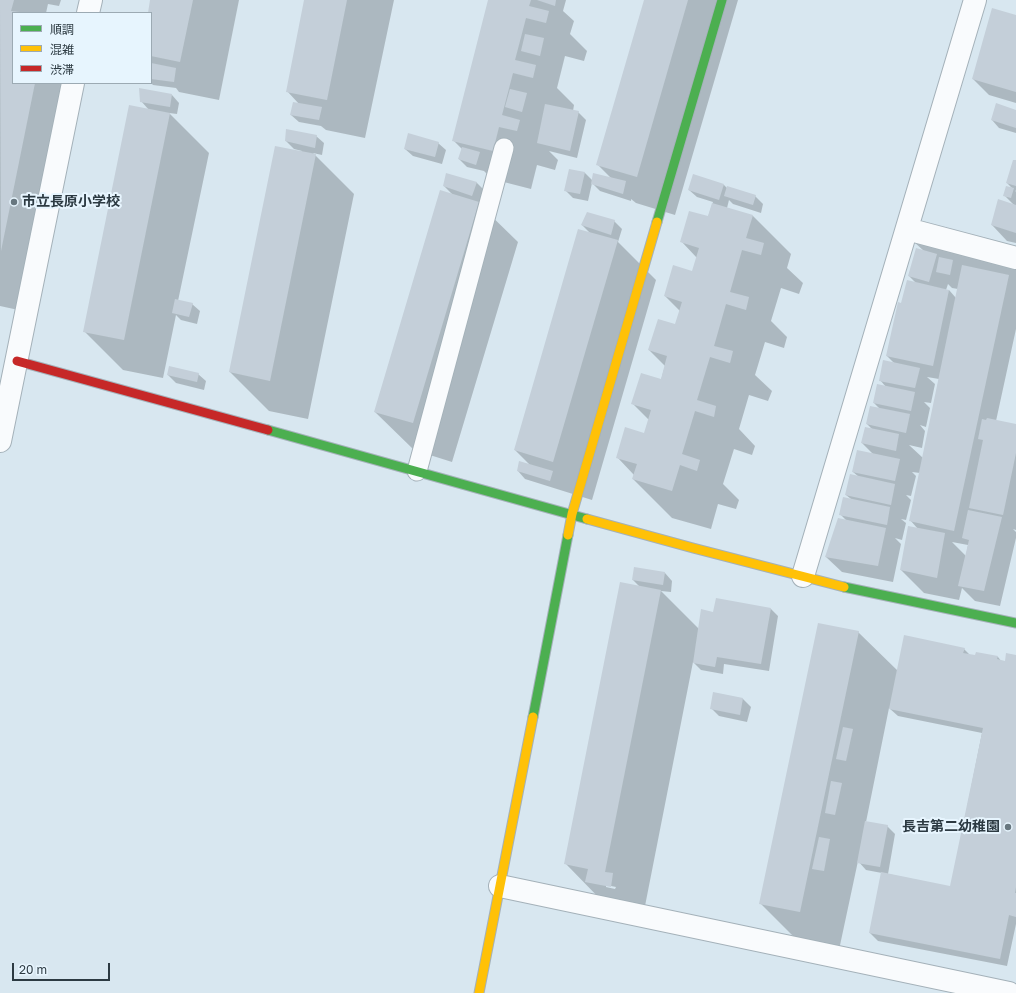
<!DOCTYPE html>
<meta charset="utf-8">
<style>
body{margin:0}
#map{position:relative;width:1016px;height:993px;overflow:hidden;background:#d8e7f0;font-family:"Golos Text","Noto Sans JP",sans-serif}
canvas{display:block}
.legend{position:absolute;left:12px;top:12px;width:140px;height:72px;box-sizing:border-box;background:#e7f5fe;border:1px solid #9caab3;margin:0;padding:5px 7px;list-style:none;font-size:12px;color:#2c3a42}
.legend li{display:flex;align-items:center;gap:8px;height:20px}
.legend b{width:20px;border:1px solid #9caab3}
.scale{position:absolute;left:12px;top:963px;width:98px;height:18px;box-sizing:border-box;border:2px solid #2c3a42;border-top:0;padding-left:5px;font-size:12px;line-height:14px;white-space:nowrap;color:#2c3a42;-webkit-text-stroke:3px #e7f5fe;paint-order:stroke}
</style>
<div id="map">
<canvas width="1016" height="993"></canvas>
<ul class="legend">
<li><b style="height:5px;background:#4caf50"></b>順調</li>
<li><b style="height:5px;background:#ffc107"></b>混雑</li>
<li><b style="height:5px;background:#c62828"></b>渋滞</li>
</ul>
<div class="scale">20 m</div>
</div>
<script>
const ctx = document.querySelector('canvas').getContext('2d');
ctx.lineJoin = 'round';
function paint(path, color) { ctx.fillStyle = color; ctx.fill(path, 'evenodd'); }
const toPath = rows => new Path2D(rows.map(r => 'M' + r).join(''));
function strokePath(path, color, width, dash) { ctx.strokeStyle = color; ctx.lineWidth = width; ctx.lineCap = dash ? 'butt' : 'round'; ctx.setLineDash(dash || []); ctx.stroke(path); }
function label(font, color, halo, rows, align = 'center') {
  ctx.font = font + ' "Golos Text","Noto Sans JP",sans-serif'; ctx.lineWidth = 4; ctx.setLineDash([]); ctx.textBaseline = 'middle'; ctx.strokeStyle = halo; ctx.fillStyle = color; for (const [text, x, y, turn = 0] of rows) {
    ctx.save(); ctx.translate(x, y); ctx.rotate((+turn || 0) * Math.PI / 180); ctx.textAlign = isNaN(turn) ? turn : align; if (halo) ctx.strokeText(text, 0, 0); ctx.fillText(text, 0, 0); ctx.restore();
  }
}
paint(toPath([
 [0,0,61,0,59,6,48,4,46,13,13,13,13,83,70,83,23,311,0,306],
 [151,0,239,0,219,100,179,92,176,88,153,85,151,83,151,13,149,13],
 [305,0,394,0,365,138,326,130,321,126,299,122,291,115,299,104,287,91],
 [489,0,566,0,563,11,574,21,570,34,587,51,584,61,565,56,557,88,574,105,573,111,578,112,586,120,577,158,549,151,558,160,555,170,537,165,531,189,492,179,484,171,467,167,459,159,462,149,453,140],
 [645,0,738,0,675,215,636,203,631,199,631,201,600,191,592,183,588,201,573,198,565,190,570,170,585,173,593,181,611,178,597,164],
 [1016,16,1016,103,989,95,973,79],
 [172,95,179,103,177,114,169,113,209,153,178,301,192,304,200,311,197,324,181,320,176,315,163,378,123,370,84,331,149,110,141,101],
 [1016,111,1016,133,999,128,992,120],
 [316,136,324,143,322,155,313,153,354,194,308,419,269,411,230,372,301,152,302,151,294,149,286,141],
 [438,143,446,150,442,164,413,156,405,149],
 [1016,162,1016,191,1015,190,1016,192,1016,243,1007,241,992,225,1014,205,1004,195,1013,189,1007,183],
 [476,182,484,190,479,204,518,242,452,462,414,450,375,412,453,195,444,186],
 [724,185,727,188,755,196,763,204,761,213,733,204,729,200,727,208,753,216,791,254,787,268,803,283,799,294,781,288,771,321,787,337,784,348,765,342,755,375,772,391,768,401,749,395,739,429,755,446,752,455,734,449,723,484,739,500,736,509,718,504,711,529,672,518,633,479,634,475,617,457,645,434,649,420,633,404,661,380,665,366,649,350,676,325,680,311,665,296,693,272,697,258,681,241,708,217,713,202,697,197,689,190],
 [614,221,622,229,618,242,656,280,592,500,525,479,518,471,520,462,530,465,515,450,590,233,582,225],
 [921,223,1016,246,1016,329,996,421,1016,425,1016,530,1013,529,1016,532,1016,538,1000,606,975,601,962,588,959,600,924,593,901,570,918,529,910,520,920,473,912,472,916,476,911,496,906,495,911,500,906,520,901,519,906,523,902,540,895,538,901,544,893,582,842,572,826,557,846,520,840,514,851,499,846,495,859,477,853,472,873,454,862,443,872,429,867,424,880,409,874,403,886,387,880,380,895,364,887,356,902,305,916,283,909,276,924,251,914,242],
 [948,284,952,288,958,289,956,298,949,290,946,290],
 [927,377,939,379,923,458,909,445,922,448,925,431,920,425,926,427,930,408,924,402,931,403,935,384],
 [952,542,968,545,966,556],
 [198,374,206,381,204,390,176,383,168,375],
 [665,573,672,581,671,592,661,591,699,629,714,613,771,609,778,616,769,671,724,664,723,674,701,670,693,662,645,906,604,903,566,864,640,587,633,580],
 [606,885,616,887,615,889,606,887],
 [858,632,898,671,964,649,971,656,976,657,977,653,998,657,1002,662,1006,662,1016,656,1016,924,1007,966,878,941,870,933,882,873,866,870,858,861,839,950,799,942,760,903],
 [889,708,898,716,982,733,951,887,888,874,895,834,887,826,866,822],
 [714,693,743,699,751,707,747,722,719,716,711,708]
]), '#0003');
paint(toPath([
 [0,0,14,0,11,11,19,12,13,13,13,83,35,83,1,251],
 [150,0,193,0,180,62,151,56,151,13,148,13],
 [304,0,347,0,327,100,286,92],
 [488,0,531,0,529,6,549,11,546,23,526,18,515,60,536,65,533,78,513,73,502,115,520,120,517,131,499,127,493,151,452,141],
 [537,0,556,0,555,6],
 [644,0,688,0,637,177,596,165],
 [992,8,1016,15,1016,92,972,79],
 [525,34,544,38,540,56,521,51],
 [151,63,176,68,174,82,151,79],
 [139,88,172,94,170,107,140,102],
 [510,89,527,93,522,112,505,107],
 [293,102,322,107,319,120,290,115],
 [996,103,1016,110,1016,128,991,120],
 [545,104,579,111,570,151,537,143],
 [129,105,170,113,124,340,83,332],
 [286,129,317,135,315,148,285,141],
 [408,133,439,142,435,157,404,149],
 [275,146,316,154,270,381,229,372],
 [462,147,480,152,476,165,458,159],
 [1013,160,1016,160,1016,186,1006,183],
 [569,169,585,172,580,194,564,191],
 [446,173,477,182,472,196,443,186],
 [593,173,626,181,623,194,591,184],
 [693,174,724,184,719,200,688,190],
 [727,186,756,195,753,205,724,196],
 [1006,186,1014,188,1011,198,1003,196],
 [440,190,479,202,413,423,374,412],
 [998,199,1016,205,1016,233,991,225],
 [712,203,753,215,746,238,764,243,761,255,742,250,730,292,749,297,746,310,726,304,714,346,733,351,730,363,710,357,697,400,716,406,714,417,695,411,682,454,700,460,697,471,680,465,672,491,632,479,637,464,616,458,625,427,644,433,651,410,631,404,641,373,661,379,667,356,648,350,658,319,675,324,682,302,664,296,673,265,692,271,699,248,680,242,689,211,708,216],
 [587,212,615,220,611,235,581,225],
 [578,229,618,240,553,462,514,450],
 [916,248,937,254,929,282,908,276],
 [939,257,953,260,950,275,936,272],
 [962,265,1009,275,954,531,909,521],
 [907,280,949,290,933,366,886,356,898,302,901,303],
 [175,299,193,303,189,317,172,313],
 [883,360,920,368,915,388,879,381],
 [169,366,199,373,197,382,167,375],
 [877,384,915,392,911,411,873,403],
 [870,406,910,414,906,433,866,424],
 [987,418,1016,424,1016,453,1003,515,969,508,983,440,978,439,982,419,986,420],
 [865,427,899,434,896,451,861,443],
 [857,450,900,459,895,481,852,472],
 [519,461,553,471,550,481,517,471],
 [850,474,895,484,891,505,845,495],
 [843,497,890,507,887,525,839,515],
 [968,510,1002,517,984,591,958,586,969,540,962,538],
 [838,518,886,528,878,566,825,557],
 [908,526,945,533,937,578,900,570],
 [634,567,665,572,663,585,632,580],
 [620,582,661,590,605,872,613,873,611,887,585,882,588,869,564,864],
 [716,598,771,608,761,664,717,657,715,667,693,663,701,609,713,612],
 [818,623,859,631,800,912,759,904],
 [904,635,965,648,963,653,975,655,976,652,998,656,997,659,1005,661,1006,653,1016,655,1016,887,1015,893,1016,893,1016,917,1009,915,1000,959,869,933,881,872,950,886,983,728,889,709],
 [713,692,743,698,740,715,710,709],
 [843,727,853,729,846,761,836,759],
 [831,781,842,783,835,815,825,813],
 [865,821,888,825,880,867,857,863],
 [819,837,830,839,824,871,812,869]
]), '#c4cfd9');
const lane = toPath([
 [417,471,504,148]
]);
const street = toPath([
 [88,13,91,0],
 [907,229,1016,258],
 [0,441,73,83],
 [803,576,975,0],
 [500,886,1009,993]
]);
const fast = toPath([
 [657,222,722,0],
 [268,430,587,519],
 [844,587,1016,623],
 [533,717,568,535]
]);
const slow = toPath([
 [587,519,693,548,844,587],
 [568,535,572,514,657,222],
 [479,993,533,717]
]);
const jam = toPath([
 [17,361,268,430]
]);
strokePath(lane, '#a4b1b9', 21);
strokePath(street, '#a4b1b9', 24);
strokePath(fast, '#a4b1b9', 11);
strokePath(slow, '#a4b1b9', 11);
strokePath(jam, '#a4b1b9', 11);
strokePath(lane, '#f9fbfd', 19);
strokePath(street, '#f9fbfd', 22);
strokePath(fast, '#4caf50', 9);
strokePath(slow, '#ffc107', 9);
strokePath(jam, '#c62828', 9);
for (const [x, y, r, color] of [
 [14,202,4,"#68777f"],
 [1008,827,4,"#68777f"]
]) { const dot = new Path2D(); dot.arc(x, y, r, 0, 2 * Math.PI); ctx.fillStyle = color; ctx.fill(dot); strokePath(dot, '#e7f5fe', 1.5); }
label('bold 14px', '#2c3a42', '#e7f5fe', [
 ["市立長原小学校",22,202],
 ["長吉第二幼稚園",1000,827,"right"]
], 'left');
</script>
